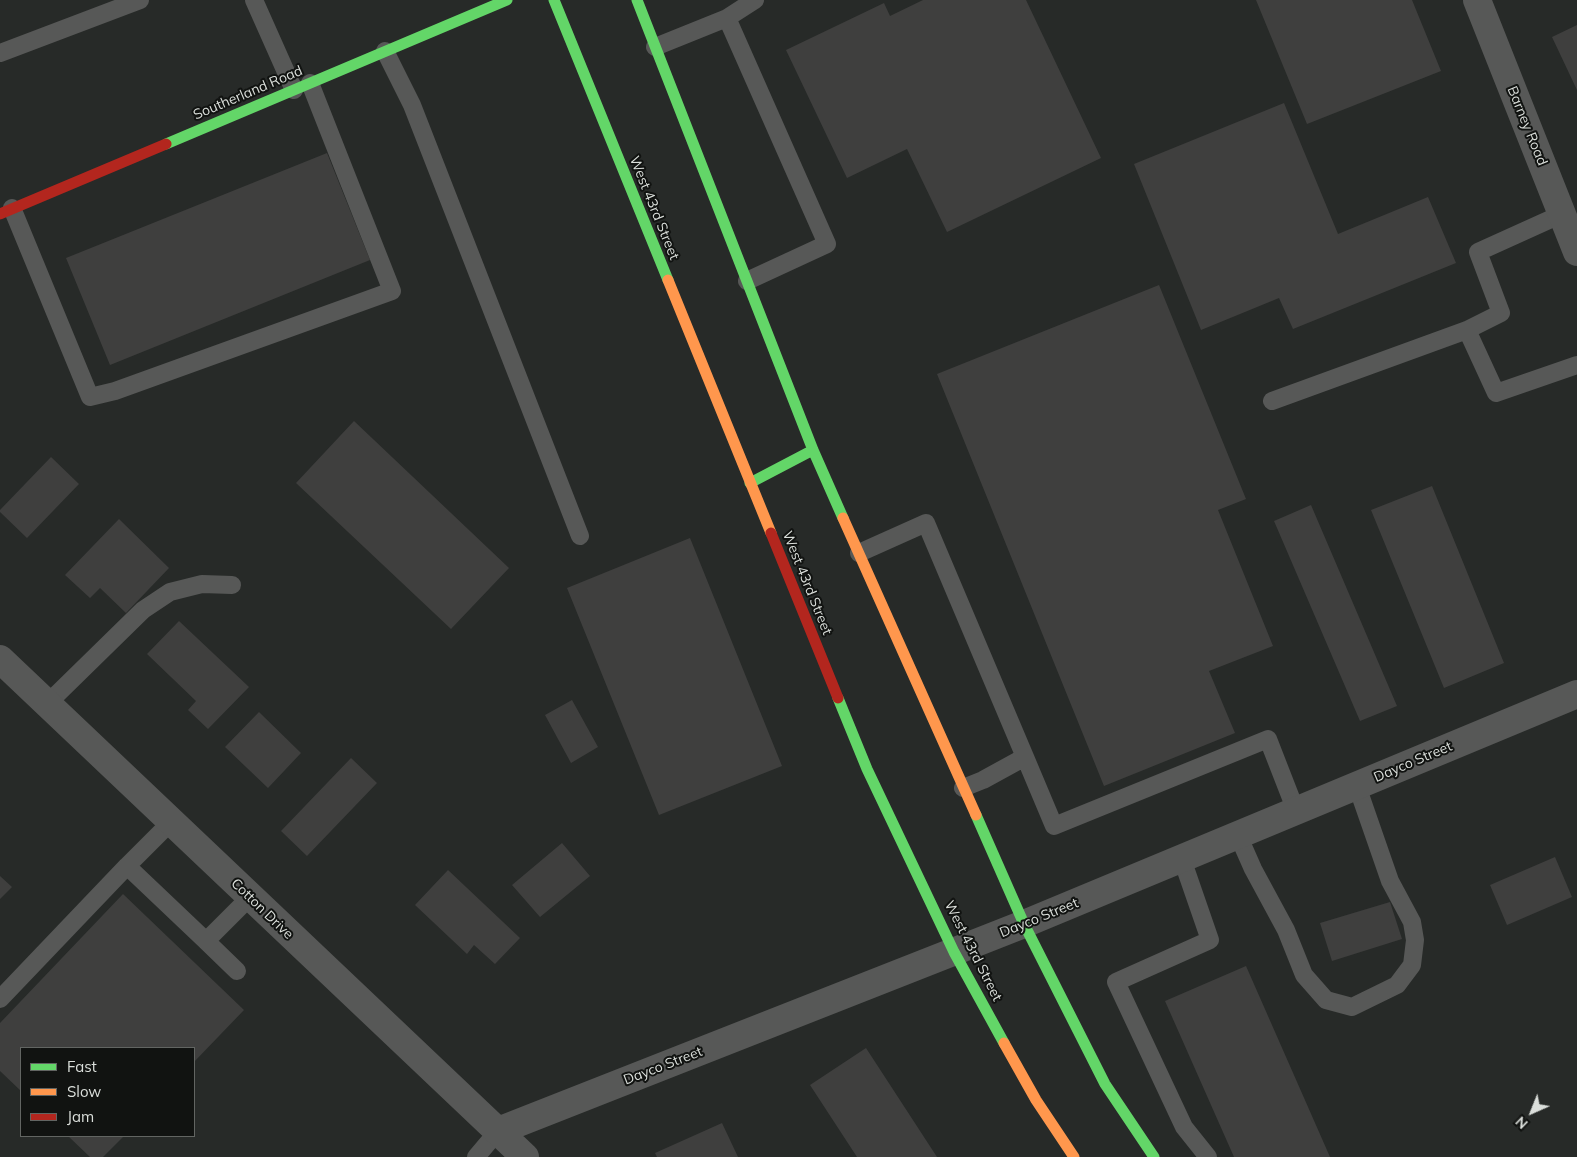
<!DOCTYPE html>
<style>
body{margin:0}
#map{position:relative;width:1577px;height:1157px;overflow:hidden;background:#272a28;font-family:Mulish,sans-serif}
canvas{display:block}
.legend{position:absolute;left:20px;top:1047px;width:175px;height:90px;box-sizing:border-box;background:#111311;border:1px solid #626562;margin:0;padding:6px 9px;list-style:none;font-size:15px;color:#dbdfdb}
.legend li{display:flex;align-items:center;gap:10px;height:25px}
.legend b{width:25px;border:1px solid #626562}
.north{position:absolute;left:1507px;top:1087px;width:50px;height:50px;-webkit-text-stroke:4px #111311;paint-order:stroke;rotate:224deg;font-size:14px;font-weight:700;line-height:20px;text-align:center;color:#dbdfdb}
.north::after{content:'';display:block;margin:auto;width:18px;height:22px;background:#dbdfdb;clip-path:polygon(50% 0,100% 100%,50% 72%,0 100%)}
</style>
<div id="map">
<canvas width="1577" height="1157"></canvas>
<ul class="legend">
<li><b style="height:6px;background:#63d668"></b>Fast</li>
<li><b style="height:6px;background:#ff974d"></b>Slow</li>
<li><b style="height:6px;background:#b3261e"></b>Jam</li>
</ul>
<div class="north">N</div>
</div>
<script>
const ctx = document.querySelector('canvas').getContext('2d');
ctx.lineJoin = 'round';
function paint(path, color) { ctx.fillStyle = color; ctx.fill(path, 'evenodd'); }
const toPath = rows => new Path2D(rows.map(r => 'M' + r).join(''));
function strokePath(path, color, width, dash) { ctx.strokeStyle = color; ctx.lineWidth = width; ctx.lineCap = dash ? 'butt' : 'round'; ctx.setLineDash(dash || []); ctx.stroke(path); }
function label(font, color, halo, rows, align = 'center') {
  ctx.font = font + ' Mulish,sans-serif'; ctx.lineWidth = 4; ctx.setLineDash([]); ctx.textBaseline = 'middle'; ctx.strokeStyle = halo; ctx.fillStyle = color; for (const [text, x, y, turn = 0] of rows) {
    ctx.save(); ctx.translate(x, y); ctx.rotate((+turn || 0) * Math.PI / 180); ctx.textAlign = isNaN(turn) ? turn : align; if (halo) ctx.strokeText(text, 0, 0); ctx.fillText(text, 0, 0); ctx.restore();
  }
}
paint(toPath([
 [923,0,1026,0,1101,158,947,232,907,149,847,178,786,50,884,3,890,16],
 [1256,0,1412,0,1441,71,1307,124],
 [1577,25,1577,90,1552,37],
 [1284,103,1338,234,1428,197,1456,263,1293,329,1279,298,1201,330,1134,164],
 [327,153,370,260,110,365,66,258],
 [1159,285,1246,499,1218,510,1273,646,1209,671,1235,733,1104,786,937,374],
 [354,421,509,568,451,629,296,483],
 [51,457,79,484,27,538,0,512,0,510],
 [1432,486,1504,663,1444,688,1371,510],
 [1311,505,1397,706,1360,721,1274,521],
 [119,519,169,568,126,613,100,588,90,598,65,575],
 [690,538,782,766,659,815,567,588],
 [179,621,249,687,208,729,188,710,196,701,147,654],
 [572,700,598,747,571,763,545,715],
 [259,712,301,753,268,788,225,747],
 [351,758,377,783,307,856,281,831],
 [562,843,590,876,540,917,512,885],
 [1555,857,1572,897,1507,925,1490,885],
 [448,870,520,938,495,964,474,945,467,954,415,905],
 [0,876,12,887,0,899],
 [123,894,244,1010,194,1062,194,1048,21,1048,21,1091,0,1071,0,1023],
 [1390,902,1402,939,1332,961,1320,923],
 [1246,966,1330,1157,1234,1157,1165,1001],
 [866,1048,937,1157,857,1157,810,1085],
 [722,1123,738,1157,657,1157,655,1153],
 [68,1136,124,1136,103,1157,90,1157]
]), '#3f3f3e');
strokePath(toPath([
 [254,0,294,90],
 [727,18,755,0],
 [655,47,727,18,827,244,747,281],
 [385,51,412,105,580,536],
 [0,53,140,0],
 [12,208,90,397,115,391,392,291,310,83],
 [1467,330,1496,393,1577,365],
 [1272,401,1467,330,1501,313,1478,252,1562,214],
 [859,553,926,523,1025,757,983,780,963,788],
 [47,704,143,610,170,592,202,584,232,585],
 [1025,757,1054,826,1268,739,1296,811],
 [171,822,127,866,206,941,250,897],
 [1238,835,1253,869,1286,930,1304,975,1326,1000,1352,1007,1397,985,1412,965,1415,940,1412,922,1390,881,1357,786],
 [1182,859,1210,940,1116,982,1184,1127,1208,1157],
 [206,941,237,971],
 [0,999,127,866],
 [476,1157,498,1131]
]), '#575857', 18);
strokePath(toPath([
 [1477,0,1577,252],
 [0,659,525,1157],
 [498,1131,1024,924,1577,694]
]), '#575857', 28);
strokePath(toPath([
 [554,0,668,280],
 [637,0,813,450,843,518],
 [166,144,507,0],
 [750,483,813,450],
 [838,698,867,769,954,952,1004,1043],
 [976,815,1024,924,1105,1084,1154,1157]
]), '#63d668', 11);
strokePath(toPath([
 [668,280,771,533],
 [843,518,976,815],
 [1004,1043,1036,1100,1074,1157]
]), '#ff974d', 11);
strokePath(toPath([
 [0,214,166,144],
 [771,533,838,698]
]), '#b3261e', 11);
label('14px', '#dbdfdb', '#111311', [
 ["Southerland Road",248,93,-23],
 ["Barney Road",1527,126,68],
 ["West 43rd Street",654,208,68],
 ["West 43rd Street",807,583,68],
 ["Dayco Street",1413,762,-23],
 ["Cotton Drive",262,909,44],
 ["Dayco Street",1039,918,-22],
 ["West 43rd Street",973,951,63],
 ["Dayco Street",663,1066,-21]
]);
</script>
